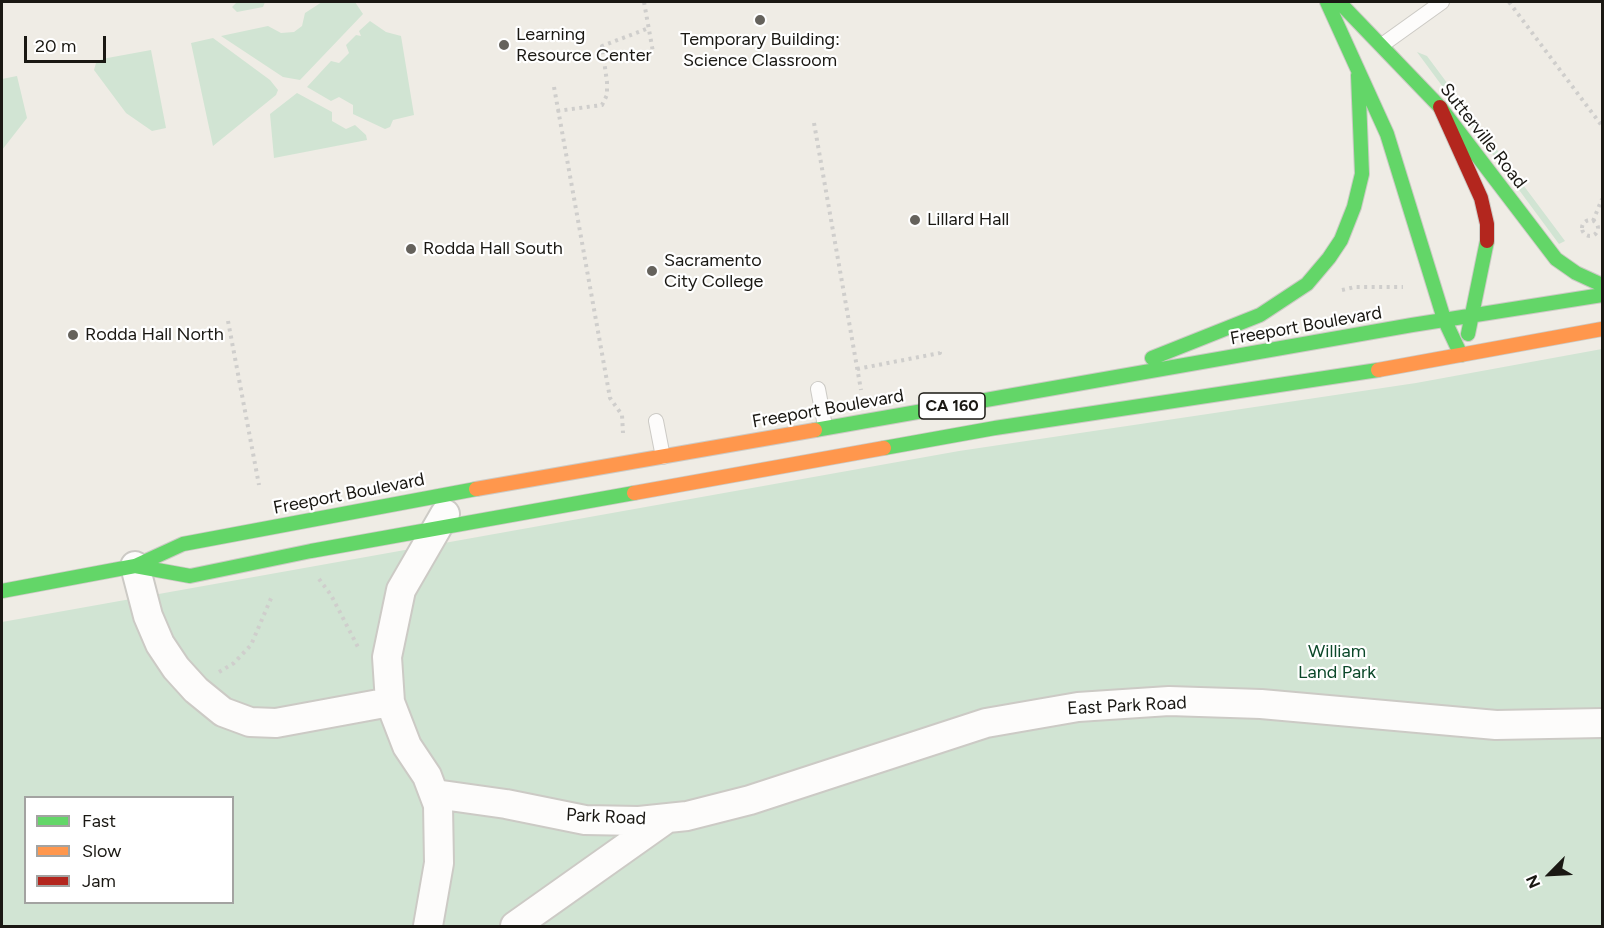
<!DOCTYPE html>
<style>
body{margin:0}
#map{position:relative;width:1604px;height:928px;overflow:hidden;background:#efece5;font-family:Figtree,sans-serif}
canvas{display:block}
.frame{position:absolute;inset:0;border:3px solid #1a1813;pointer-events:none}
.legend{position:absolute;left:24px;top:796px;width:210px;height:108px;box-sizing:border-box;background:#fff;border:2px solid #a3a3a1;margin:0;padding:8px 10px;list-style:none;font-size:18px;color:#1a1813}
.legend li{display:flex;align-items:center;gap:12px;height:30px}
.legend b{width:30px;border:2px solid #a3a3a1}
.north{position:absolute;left:1520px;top:844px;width:60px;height:60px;-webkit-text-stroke:4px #fff;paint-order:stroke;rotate:246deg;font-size:16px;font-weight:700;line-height:24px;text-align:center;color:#1a1813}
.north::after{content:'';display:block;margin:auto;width:21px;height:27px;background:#1a1813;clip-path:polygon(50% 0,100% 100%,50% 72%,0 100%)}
.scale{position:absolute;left:24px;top:36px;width:82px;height:27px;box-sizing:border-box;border:3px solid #1a1813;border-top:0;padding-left:8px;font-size:18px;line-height:21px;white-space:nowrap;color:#1a1813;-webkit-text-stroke:4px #fff;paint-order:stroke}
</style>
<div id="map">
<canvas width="1604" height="928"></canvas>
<div class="frame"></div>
<ul class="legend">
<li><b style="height:8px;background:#63d668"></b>Fast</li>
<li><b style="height:8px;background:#ff974d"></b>Slow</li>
<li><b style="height:8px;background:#b3261e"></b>Jam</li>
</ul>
<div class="north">N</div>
<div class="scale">20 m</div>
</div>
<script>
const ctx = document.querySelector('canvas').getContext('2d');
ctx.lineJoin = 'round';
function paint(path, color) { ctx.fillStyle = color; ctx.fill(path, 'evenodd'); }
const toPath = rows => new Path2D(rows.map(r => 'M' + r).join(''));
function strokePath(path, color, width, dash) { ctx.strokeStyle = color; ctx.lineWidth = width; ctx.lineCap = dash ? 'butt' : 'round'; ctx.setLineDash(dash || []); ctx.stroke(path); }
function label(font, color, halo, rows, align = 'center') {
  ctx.font = font + ' Figtree,sans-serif'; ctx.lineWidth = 4.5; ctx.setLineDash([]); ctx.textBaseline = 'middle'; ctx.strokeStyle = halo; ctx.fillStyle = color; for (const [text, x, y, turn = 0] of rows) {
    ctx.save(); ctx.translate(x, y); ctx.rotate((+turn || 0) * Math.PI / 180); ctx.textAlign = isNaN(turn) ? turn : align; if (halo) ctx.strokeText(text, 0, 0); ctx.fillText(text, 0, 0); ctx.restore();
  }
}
paint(toPath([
 [237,2,265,2,263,7,237,12,232,7],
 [322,2,355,2,363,14,300,80,283,77,221,36,268,26,281,33,294,32,302,26,305,13],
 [370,21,386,32,401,36,414,115,393,120,390,127,385,129,353,114,353,105,339,97,331,101,307,87,331,61,339,63,349,53,346,45,356,35,361,36,359,31],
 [213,38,270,80,278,90,276,95,213,146,191,43],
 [151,50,166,128,152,131,126,113,94,70,96,63,102,59],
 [1417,52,1427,56,1565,241,1559,244],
 [17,76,27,118,2,150,2,79],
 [297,93,332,112,332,121,346,129,355,125,366,135,367,140,274,158,270,114],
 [1602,349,1602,926,2,926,2,622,959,451,1416,383],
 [26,798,232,798,232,902,26,902]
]), '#d1e4d3');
const lane = toPath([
 [1382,45,1442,2],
 [818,389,825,426],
 [656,421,663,457]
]);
const street = toPath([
 [135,566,148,616,160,644,176,668,196,690,223,712,250,722,276,723,390,702],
 [435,794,506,804,585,820,639,821,687,816,750,800,986,723,1078,707,1169,701,1261,704,1496,725,1602,723],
 [428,926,439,863,438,805,427,776,407,746,390,702,387,657,401,590,445,514],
 [515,926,666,819]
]);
const fast = toPath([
 [1327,2,1387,134,1444,319,1461,355],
 [1339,2,1440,107,1556,259,1576,273,1602,285],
 [1468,334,1487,241],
 [1152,358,1260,315,1307,284,1329,258,1341,240,1354,207,1362,174,1358,75],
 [815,430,1412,325,1602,295],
 [884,448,995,428,1378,370],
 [135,566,190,576,311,551,634,493],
 [2,591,135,566,183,544,476,489]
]);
const slow = toPath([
 [1378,370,1602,329],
 [476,489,815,430],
 [634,493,884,448]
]);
const jam = toPath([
 [1440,107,1481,198,1487,224,1487,241]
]);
strokePath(lane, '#cccac5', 16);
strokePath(street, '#cccac5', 32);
strokePath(fast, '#cccac5', 16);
strokePath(slow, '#cccac5', 16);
strokePath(jam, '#cccac5', 16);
strokePath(toPath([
 [644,2,653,52],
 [1509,2,1602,126],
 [554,87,610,398,622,415,623,433],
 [557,111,602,105,607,95,607,82,602,46,649,28],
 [814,123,861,390],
 '1582 228a8 8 0 1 1 16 0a8 8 0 1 1-16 0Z',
 [1593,221,1602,199],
 [1342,290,1355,287,1403,287],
 [228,321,259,485],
 [857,369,940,353,939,348],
 [319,579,331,595,359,649],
 [219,672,234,663,251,645,272,596]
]), '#cfcecc', 4, [3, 4.5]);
strokePath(lane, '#fdfcfb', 14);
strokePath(street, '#fdfcfb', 28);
strokePath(fast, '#63d668', 14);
strokePath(slow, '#ff974d', 14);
strokePath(jam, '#b3261e', 14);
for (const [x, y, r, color] of [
 [760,20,6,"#65625c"],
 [504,45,6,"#65625c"],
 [915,220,6,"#65625c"],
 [411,249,6,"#65625c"],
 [652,271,6,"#65625c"],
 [73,335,6,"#65625c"]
]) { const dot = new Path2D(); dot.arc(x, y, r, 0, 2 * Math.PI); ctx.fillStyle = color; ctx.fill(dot); strokePath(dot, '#fff', 2); }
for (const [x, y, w] of [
 [952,406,66]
]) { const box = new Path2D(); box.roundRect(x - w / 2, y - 13, w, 26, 4.5); ctx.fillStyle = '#fff'; ctx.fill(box); strokePath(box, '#1a1813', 1.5); }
label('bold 16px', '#1a1813', null, [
 ["CA 160",952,406]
]);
label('18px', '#1a1813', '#fff', [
 ["Learning",516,35],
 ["Resource Center",516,56],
 ["Temporary Building:",760,40,"center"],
 ["Science Classroom",760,61,"center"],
 ["Lillard Hall",927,220],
 ["Rodda Hall South",423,249],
 ["Sacramento",664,261],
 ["City College",664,282],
 ["Rodda Hall North",85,335]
], 'left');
label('18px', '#1a1813', '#fff', [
 ["Sutterville Road",1483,136,52],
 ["Freeport Boulevard",1306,326,-10],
 ["Freeport Boulevard",828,409,-10],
 ["Freeport Boulevard",349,494,-11],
 ["East Park Road",1127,706,-3],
 ["Park Road",606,817,3]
]);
label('18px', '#0b4829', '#fff', [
 ["William",1337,652],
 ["Land Park",1337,673]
]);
</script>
